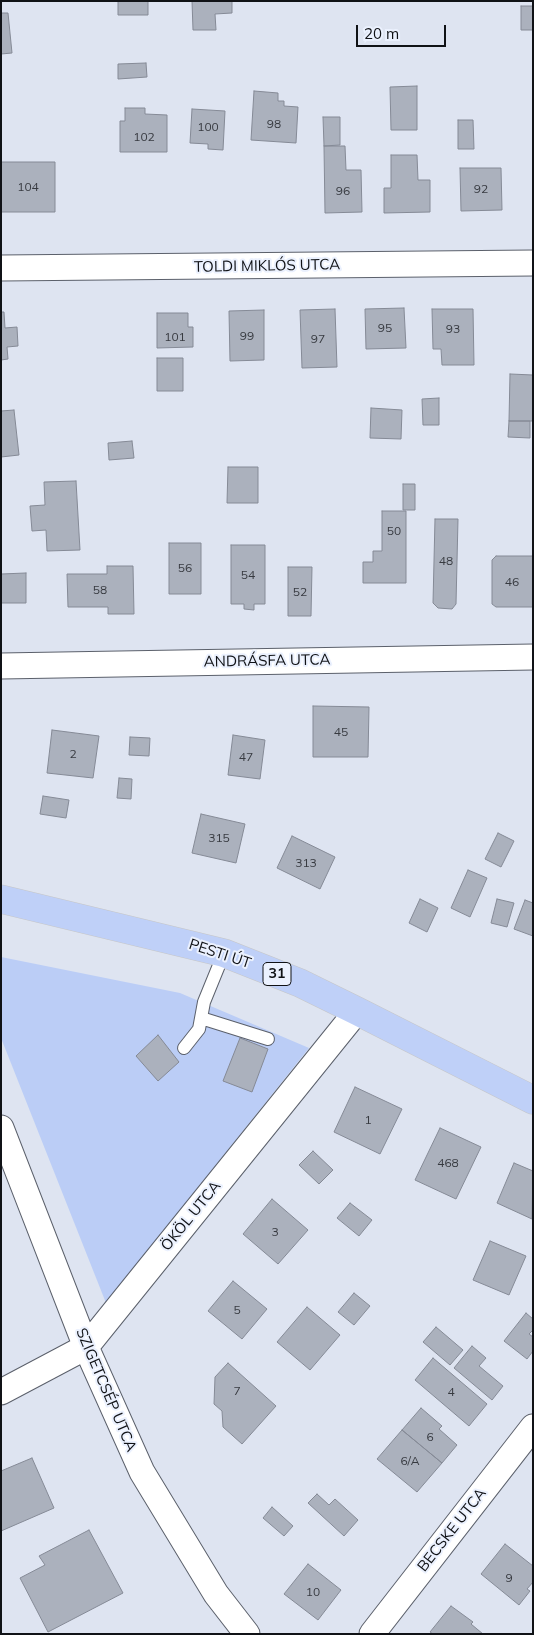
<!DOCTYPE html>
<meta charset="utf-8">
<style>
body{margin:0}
#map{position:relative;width:534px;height:1635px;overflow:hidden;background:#dee4f1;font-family:Mulish,sans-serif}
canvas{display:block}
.frame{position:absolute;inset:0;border:2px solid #101216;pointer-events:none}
.scale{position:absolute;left:356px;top:25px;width:90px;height:22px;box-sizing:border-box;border:2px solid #101216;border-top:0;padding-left:6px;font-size:15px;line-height:18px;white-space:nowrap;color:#101216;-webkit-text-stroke:4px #ebf1fe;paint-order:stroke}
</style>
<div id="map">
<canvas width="534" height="1635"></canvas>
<div class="frame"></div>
<div class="scale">20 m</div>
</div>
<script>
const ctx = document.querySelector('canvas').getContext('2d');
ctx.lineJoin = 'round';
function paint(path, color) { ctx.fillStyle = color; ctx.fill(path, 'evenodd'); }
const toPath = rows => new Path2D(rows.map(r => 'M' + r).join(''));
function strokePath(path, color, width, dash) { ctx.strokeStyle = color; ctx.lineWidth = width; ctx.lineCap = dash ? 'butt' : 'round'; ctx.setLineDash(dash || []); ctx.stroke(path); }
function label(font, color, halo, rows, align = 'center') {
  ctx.font = font + ' Mulish,sans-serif'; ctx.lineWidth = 4; ctx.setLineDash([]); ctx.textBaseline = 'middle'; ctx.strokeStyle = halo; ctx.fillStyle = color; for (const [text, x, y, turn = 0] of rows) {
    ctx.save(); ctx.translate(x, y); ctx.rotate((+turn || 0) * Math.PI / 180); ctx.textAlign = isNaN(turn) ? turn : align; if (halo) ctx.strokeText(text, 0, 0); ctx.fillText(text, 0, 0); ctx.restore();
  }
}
paint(toPath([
 [1,957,180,993,309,1048,106,1303,1,1038]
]), '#bbcdf6');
const building = toPath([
 [118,1,148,1,148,15,118,15,118,1],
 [192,1,232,1,232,13,215,14,216,30,193,30,192,1],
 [521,6,533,6,533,30,521,30,521,6],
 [1,13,8,13,12,53,1,54,1,13],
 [146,63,147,77,118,79,118,64,146,63],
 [417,86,417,130,391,130,390,87,417,86],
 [254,91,278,93,278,101,284,101,284,106,298,107,296,143,251,140,254,91],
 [125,108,145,108,145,114,167,115,167,152,120,152,120,121,125,121,125,108],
 [192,109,225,111,223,150,208,149,208,144,190,143,192,109],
 [323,117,340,117,340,145,324,146,323,117],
 [458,120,473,120,474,149,458,149,458,120],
 [324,146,345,146,346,170,361,170,362,212,325,213,324,146],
 [391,155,417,155,418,180,430,180,430,212,384,213,384,188,391,188,391,155],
 [1,162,55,162,55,212,1,212,1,162],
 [460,168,501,168,502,210,461,211,460,168],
 [404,308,406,348,366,349,365,309,404,308],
 [335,309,337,367,302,368,300,310,335,309],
 [432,309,473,309,474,365,442,365,441,349,433,349,432,309],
 [264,310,264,360,230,361,229,311,264,310],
 [1,312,4,312,5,328,17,327,18,346,7,347,8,359,1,360,1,312],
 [157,313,188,313,188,327,193,327,193,347,157,348,157,313],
 [157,358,183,358,183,391,157,391,157,358],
 [510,374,533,375,533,421,509,421,510,374],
 [439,398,439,425,423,425,422,399,439,398],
 [371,408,402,410,401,439,370,438,371,408],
 [14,410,19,455,1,457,1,411,14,410],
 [509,421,530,421,530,438,508,437,509,421],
 [132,441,134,458,109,460,108,443,132,441],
 [228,467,258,467,258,503,227,503,228,467],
 [76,481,80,550,47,551,46,530,32,531,30,506,45,505,44,482,76,481],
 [403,484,415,484,415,510,403,510,403,484],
 [382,511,406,511,406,583,363,583,363,562,373,562,373,551,382,551,382,511],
 [435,519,458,519,456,604,452,609,438,608,433,603,435,519],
 [169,543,201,543,201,594,169,594,169,543],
 [231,545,265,545,265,604,254,604,254,610,244,609,244,604,231,604,231,545],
 [496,556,533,556,533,607,496,607,492,604,492,560,496,556],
 [107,566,133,566,134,614,108,614,108,607,68,607,67,574,107,574,107,566],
 [288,567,312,567,311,616,288,616,288,567],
 [26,573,26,603,1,603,1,574,26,573],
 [313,706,369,707,368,757,313,757,313,706],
 [52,730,99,736,93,778,47,773,52,730],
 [233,735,265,740,260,779,228,775,233,735],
 [130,737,150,738,149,756,129,755,130,737],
 [119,778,132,779,131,799,117,798,119,778],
 [43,796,69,800,66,818,40,814,43,796],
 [201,814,245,824,236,863,192,853,201,814],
 [498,833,514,841,501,867,485,859,498,833],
 [292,836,335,857,320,889,277,868,292,836],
 [468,870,487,878,470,917,451,908,468,870],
 [420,899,438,908,427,932,409,923,420,899],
 [497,899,514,903,507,927,491,923,497,899],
 [525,900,533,903,533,936,514,929,525,900],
 [158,1035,179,1062,158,1081,136,1056,158,1035],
 [240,1038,268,1049,252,1092,223,1081,240,1038],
 [355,1087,402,1109,380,1154,334,1132,355,1087],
 [440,1128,481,1147,456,1199,415,1180,440,1128],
 [313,1151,333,1170,319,1184,299,1165,313,1151],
 [514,1163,533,1171,532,1219,497,1203,514,1163],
 [272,1199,308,1230,278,1264,243,1234,272,1199],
 [350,1203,372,1220,359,1236,337,1218,350,1203],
 [490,1241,526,1256,509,1295,473,1280,490,1241],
 [233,1281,267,1309,242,1339,208,1311,233,1281],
 [354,1293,370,1306,354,1325,338,1312,354,1293],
 [307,1307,340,1335,310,1370,277,1342,307,1307],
 [526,1313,533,1319,533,1330,529,1334,533,1337,533,1351,527,1359,504,1341,526,1313],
 [436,1327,463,1350,450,1365,423,1342,436,1327],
 [472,1346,486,1358,479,1366,503,1386,492,1400,454,1368,472,1346],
 [433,1358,487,1404,469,1426,415,1380,433,1358],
 [228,1363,276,1406,242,1444,223,1427,222,1411,214,1404,215,1377,228,1363],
 [421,1408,442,1426,439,1429,457,1445,442,1463,402,1430,421,1408],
 [402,1430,442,1463,417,1492,377,1459,402,1430],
 [32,1458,54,1508,1,1531,1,1471,32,1458],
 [317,1494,329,1505,335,1499,358,1520,344,1536,308,1503,317,1494],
 [272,1507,293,1526,284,1536,263,1518,272,1507],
 [89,1530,123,1593,48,1632,20,1578,45,1565,39,1556,89,1530],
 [505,1544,533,1566,533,1582,527,1589,530,1591,519,1605,481,1574,505,1544],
 [308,1564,341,1590,318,1620,284,1594,308,1564],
 [451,1606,473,1622,471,1624,483,1634,433,1634,430,1632,451,1606]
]);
paint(building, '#abb1bd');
strokePath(building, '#858a96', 1);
const lane = toPath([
 [201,1018,268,1039],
 [184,1048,199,1029,204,1002,224,953]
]);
const street = toPath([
 [1,268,533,263],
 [1,666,533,657],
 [1,1128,86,1347,142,1472,216,1594,247,1634],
 [1,1392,86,1347,357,1011],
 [372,1634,533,1427]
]);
const primary = toPath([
 [1,899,224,953,300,983,357,1011,533,1100]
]);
strokePath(lane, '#5b606b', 14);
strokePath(street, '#5b606b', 27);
strokePath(primary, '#c6c6c7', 29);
strokePath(lane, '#fff', 12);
strokePath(street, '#fff', 25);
strokePath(primary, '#bfd0f8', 28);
label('12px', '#373a40', null, [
 ["98",274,124],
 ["100",208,127],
 ["102",144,137],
 ["104",28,187],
 ["92",481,189],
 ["96",343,191],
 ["95",385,328],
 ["93",453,329],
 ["99",247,336],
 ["101",175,337],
 ["97",318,339],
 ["50",394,531],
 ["48",446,561],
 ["56",185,568],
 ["54",248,575],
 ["46",512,582],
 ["58",100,590],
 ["52",300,592],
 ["45",341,732],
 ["2",73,754],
 ["47",246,757],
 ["315",219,838],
 ["313",306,863],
 ["1",368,1120],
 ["468",448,1163],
 ["3",275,1232],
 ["5",237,1310],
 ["7",237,1391],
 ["4",451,1392],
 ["6",430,1437],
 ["6/A",410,1461],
 ["9",509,1578],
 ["10",313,1592]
]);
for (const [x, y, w] of [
 [277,974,28]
]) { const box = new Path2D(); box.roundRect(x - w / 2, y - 11.5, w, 23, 4); ctx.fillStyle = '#ebf1fe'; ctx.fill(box); strokePath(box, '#101216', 1); }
label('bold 14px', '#101216', null, [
 ["31",277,974]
]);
label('15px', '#101216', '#ebf1fe', [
 ["TOLDI MIKLÓS UTCA",267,266,-1],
 ["ANDRÁSFA UTCA",267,661,-1],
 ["PESTI ÚT",220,954,18],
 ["ÖKÖL UTCA",191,1216,-51],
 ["SZIGETCSÉP UTCA",106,1390,67],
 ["BECSKE UTCA",452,1530,-52]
]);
</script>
